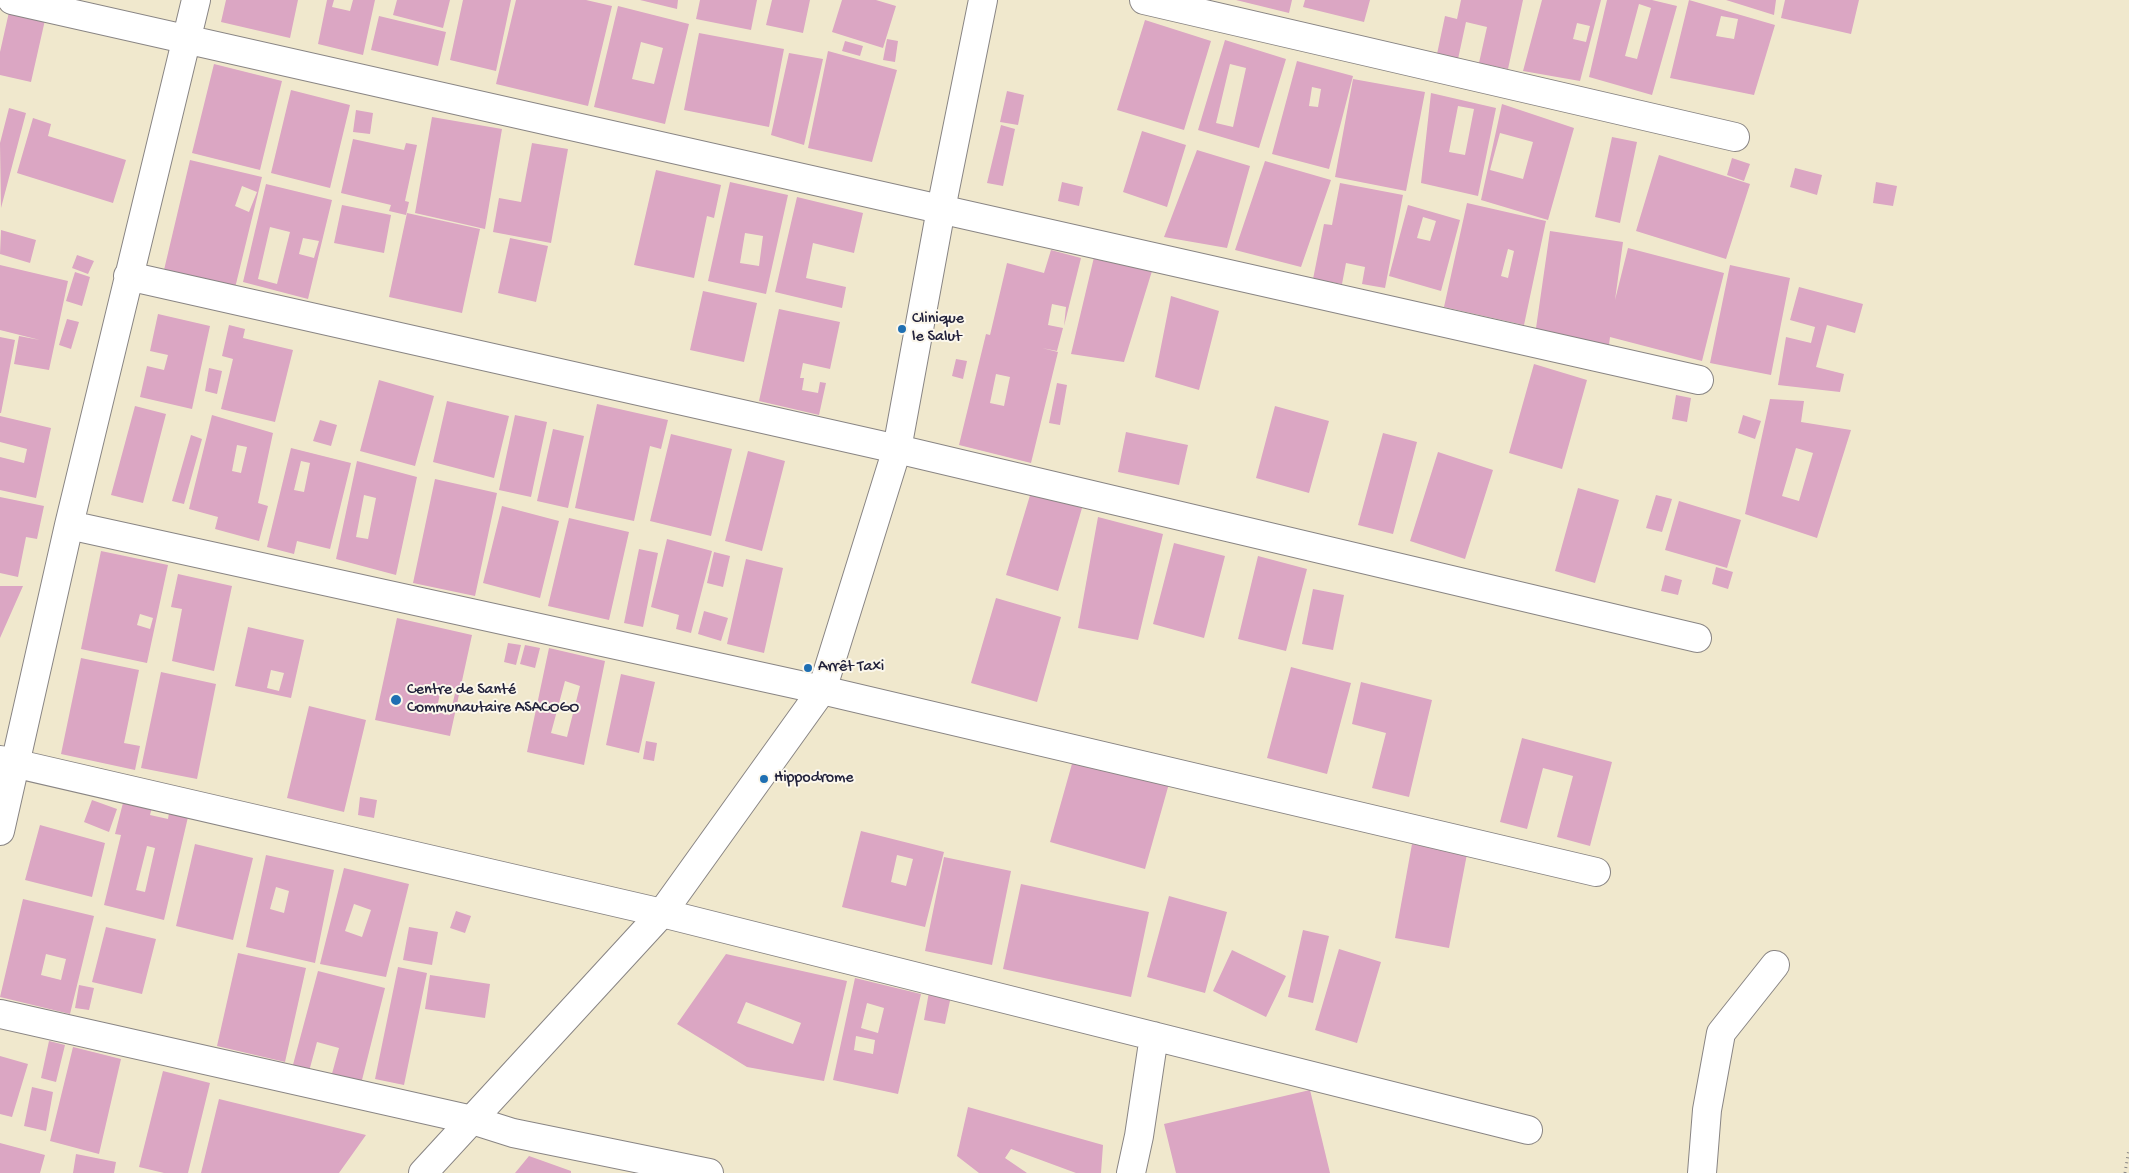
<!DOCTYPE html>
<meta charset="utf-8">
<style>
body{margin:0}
canvas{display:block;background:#f0e8cd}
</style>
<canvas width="2129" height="1173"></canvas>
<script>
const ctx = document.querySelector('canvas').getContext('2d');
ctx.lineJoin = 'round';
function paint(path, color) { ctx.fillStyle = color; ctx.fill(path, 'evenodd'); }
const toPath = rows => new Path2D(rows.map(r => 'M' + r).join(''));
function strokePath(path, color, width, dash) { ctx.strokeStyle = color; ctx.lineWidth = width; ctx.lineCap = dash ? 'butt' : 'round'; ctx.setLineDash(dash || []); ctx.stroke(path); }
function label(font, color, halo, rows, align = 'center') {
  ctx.font = font + ' "Gochi Hand",sans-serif'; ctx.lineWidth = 4; ctx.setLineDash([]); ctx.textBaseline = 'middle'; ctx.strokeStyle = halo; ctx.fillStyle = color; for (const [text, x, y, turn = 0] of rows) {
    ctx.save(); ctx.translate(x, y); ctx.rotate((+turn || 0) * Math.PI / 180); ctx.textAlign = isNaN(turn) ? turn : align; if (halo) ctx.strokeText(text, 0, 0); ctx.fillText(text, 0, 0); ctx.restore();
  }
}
paint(toPath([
 [226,0,298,0,290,38,221,22],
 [327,0,334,0,332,7,350,11,353,0,375,0,363,55,318,44],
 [397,0,450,0,443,28,393,15],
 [463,0,511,0,496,71,450,60],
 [516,0,586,0,612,6,588,106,496,84],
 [640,0,678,0,677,9],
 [700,0,757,0,751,30,696,19],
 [772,0,810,0,803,33,766,25],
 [842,0,876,0,896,6,883,48,832,32],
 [1236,0,1292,0,1289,13],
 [1305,0,1370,0,1364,22,1303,7],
 [1461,0,1523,0,1508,69,1479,63,1487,27,1466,22,1458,59,1437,54,1445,16,1457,19],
 [1542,0,1601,0,1580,81,1523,71],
 [1577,23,1590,26,1586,42,1573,39],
 [1607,0,1652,0,1677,6,1652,95,1589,77],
 [1639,4,1651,8,1637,59,1625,56],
 [1689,0,1775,25,1754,95,1670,78],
 [1721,16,1738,19,1734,39,1716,36],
 [1726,0,1776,0,1774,15],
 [1785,0,1859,0,1851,34,1781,18],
 [618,6,689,24,665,124,594,107],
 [641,42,663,48,654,84,632,79],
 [9,12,45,20,31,82,0,75,0,52],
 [379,16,446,32,438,66,371,50],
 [1145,20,1211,41,1184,130,1117,110],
 [699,33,784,49,769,127,684,110],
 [887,39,898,41,895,62,883,60],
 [1225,40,1286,59,1259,148,1198,130],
 [1230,64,1246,68,1233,127,1216,123],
 [845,41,863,46,860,56,842,51],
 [828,51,897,70,872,162,808,148],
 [789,53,823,59,804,145,771,135],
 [1297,61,1353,76,1329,169,1272,154],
 [1312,87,1321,89,1318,107,1309,106],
 [214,64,282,81,260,170,192,153],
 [1353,79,1425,92,1406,191,1335,177],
 [291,90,350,105,330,188,271,173],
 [1007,91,1024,95,1018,125,1000,122],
 [1431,93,1496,108,1478,196,1421,183],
 [1458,106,1474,109,1465,155,1449,152],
 [1502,104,1574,128,1548,220,1481,200],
 [1500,133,1533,142,1523,179,1490,170],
 [9,108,26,113,1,208,0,143],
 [356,110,373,113,370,134,353,132],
 [432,117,502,129,485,229,415,213],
 [33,118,51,124,48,136,126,160,113,203,17,173],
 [1001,125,1015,129,1003,186,987,183],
 [1142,131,1186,145,1167,207,1123,192],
 [1612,137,1637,142,1620,223,1595,217],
 [353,139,404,150,406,143,417,145,405,201,409,202,406,215,389,211,391,205,341,193],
 [532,143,568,149,551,243,493,232,499,198,521,202],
 [1197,150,1250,166,1227,248,1164,237],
 [1659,155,1750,184,1726,259,1636,231],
 [1732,158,1750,164,1744,181,1727,175],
 [190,160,262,177,235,288,164,270],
 [242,186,257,192,249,212,235,206],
 [1265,161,1331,180,1301,267,1235,250],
 [1795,168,1822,175,1817,195,1790,187],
 [656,170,721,185,714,218,707,216,694,278,634,265],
 [730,182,788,195,766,294,708,281],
 [745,233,763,236,759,266,740,263],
 [1062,182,1083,187,1079,206,1058,201],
 [1876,182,1897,186,1893,206,1873,203],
 [1340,183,1403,195,1385,288,1362,284,1365,267,1346,263,1342,284,1313,279,1324,224,1332,225],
 [266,184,332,200,308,299,243,282],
 [270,227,290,232,277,284,258,279],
 [303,238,319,241,314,258,299,254],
 [797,197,863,213,854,253,813,243,806,278,846,287,842,308,775,292],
 [1467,203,1546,221,1524,325,1444,307],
 [1508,249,1514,251,1508,278,1501,276],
 [342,205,391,215,384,253,334,243],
 [1408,205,1460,220,1441,291,1389,276],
 [1423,217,1436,221,1430,241,1417,238],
 [407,213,480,229,462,313,389,297],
 [1,230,36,240,30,263,0,254],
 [1550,231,1623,242,1615,300,1628,248,1724,273,1702,361,1610,337,1608,353,1534,342],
 [510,238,548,246,536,302,498,293],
 [1051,250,1081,258,1064,326,1066,307,1052,304,1048,325,1063,328,1057,351,1042,348,1058,352,1031,463,959,445,986,334,990,335,1007,263,1044,273],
 [996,374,1010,377,1004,406,990,403],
 [1095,253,1152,271,1124,362,1071,354],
 [77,255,94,261,88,274,72,268],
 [0,265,68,281,49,370,14,364,19,336,40,340,0,330],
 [1730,265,1790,278,1771,375,1710,363],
 [75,272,90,277,82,306,66,301],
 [1799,287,1863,304,1855,333,1827,325,1816,367,1844,374,1840,392,1778,385,1786,337,1811,343,1815,327,1790,320],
 [703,291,757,303,744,362,690,350],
 [1171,296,1219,311,1199,390,1155,377],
 [779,309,840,322,830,369,803,363,800,378,804,378,802,390,818,393,820,382,826,383,819,415,759,401],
 [158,314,210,326,192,409,140,397,147,366,164,370,168,355,150,351],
 [67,319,79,322,71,349,59,345],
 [229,325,245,329,243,338,293,350,275,422,221,409,233,359,222,356],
 [0,337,15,340,1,413,0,413],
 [956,359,967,361,963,379,952,376],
 [1534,364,1587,380,1562,469,1509,453],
 [209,368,222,371,217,394,205,391],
 [379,380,434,396,415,466,360,451],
 [1057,383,1067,385,1060,425,1049,423],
 [1676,395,1691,398,1687,422,1672,419],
 [1770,399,1804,401,1801,422,1851,430,1817,538,1745,514],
 [1796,448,1813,453,1799,501,1782,496],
 [447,401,509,416,494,478,433,462],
 [597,404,668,420,661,449,650,446,634,521,575,508],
 [135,406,166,414,143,503,111,495],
 [1275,406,1329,421,1309,493,1256,478],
 [212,415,273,433,258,503,268,506,259,541,215,529,218,517,189,509],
 [237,445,247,447,241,473,232,471],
 [515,415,547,422,531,497,499,490],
 [1743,415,1761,421,1755,439,1738,433],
 [0,416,51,428,36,498,0,490,0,457,24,463,27,449,0,442],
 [320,420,337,425,331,446,313,441],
 [553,429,584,436,568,508,537,501],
 [1126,432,1188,445,1179,485,1118,472],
 [1383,433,1417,442,1393,534,1358,525],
 [671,434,732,449,711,536,650,521],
 [191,435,202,439,184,504,172,501],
 [291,448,351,463,330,549,297,541,294,554,267,547],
 [301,461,310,463,304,492,294,490],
 [748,451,785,461,762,551,725,541],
 [1438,452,1493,470,1465,559,1410,541],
 [357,461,417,477,396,575,336,559],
 [364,495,376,498,368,539,356,537],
 [435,479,497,493,475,596,413,583],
 [1578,488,1619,500,1595,583,1555,571],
 [1031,492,1082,508,1058,591,1006,575],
 [1656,495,1672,499,1662,532,1646,528],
 [0,497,44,506,37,539,26,537,18,577,0,573],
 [1679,501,1741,520,1727,568,1665,550],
 [502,506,559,521,540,598,483,583],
 [1098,517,1163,534,1138,640,1078,628],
 [569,518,629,532,609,620,548,606],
 [667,539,712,551,691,633,676,629,679,615,651,607],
 [1174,543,1225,556,1204,638,1153,624],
 [639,549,658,553,643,627,624,623],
 [101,551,168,565,147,663,81,649],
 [140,614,153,618,150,629,137,625],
 [714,552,730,556,723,587,707,583],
 [1258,556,1307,569,1286,651,1238,639],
 [746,559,783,568,764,653,727,644],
 [1716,567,1733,572,1728,589,1712,584],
 [178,574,232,586,214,671,172,661,182,609,171,607],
 [1665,575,1682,580,1678,595,1661,591],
 [0,586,23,586,0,638],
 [1313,589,1344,595,1333,650,1302,644],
 [996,598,1061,617,1037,702,971,683],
 [704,611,728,618,721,641,698,634],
 [397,618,472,635,450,736,375,720],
 [442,685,456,689,450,715,436,712],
 [248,627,304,640,291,698,235,686],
 [271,670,284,673,279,691,267,688],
 [508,643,521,645,516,665,504,662],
 [525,645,540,648,535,668,520,664],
 [549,648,605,661,584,765,527,752],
 [565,681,580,686,567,737,551,733],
 [81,658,139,670,124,743,140,746,135,770,61,754],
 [1291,667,1351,683,1327,774,1267,758],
 [161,672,216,684,197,779,141,768],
 [621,674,655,682,639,753,606,745],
 [1361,682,1432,700,1409,797,1372,788,1386,733,1352,724],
 [309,706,366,720,344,812,287,798],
 [1522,738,1612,762,1590,846,1557,837,1573,776,1543,768,1527,829,1500,822],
 [646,741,657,743,654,761,643,759],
 [1075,753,1170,780,1145,869,1050,842],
 [360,797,377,800,374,818,358,815],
 [124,799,152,807,150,815,168,819,169,813,188,817,164,920,104,905,121,835,115,834],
 [147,846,155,848,145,892,136,890],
 [92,800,117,809,109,832,84,822],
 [40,825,105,843,92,897,25,880],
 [861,831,944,852,925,927,842,907],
 [897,855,913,859,906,886,891,882],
 [195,844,253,858,233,940,176,926],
 [1412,844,1467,854,1449,948,1395,938],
 [266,855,334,870,315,963,246,947],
 [276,887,289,891,284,913,270,909],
 [944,857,1011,871,992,965,925,951],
 [344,868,409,884,386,977,320,964],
 [354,904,371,910,362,937,345,931],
 [1021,884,1149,912,1131,997,1003,969],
 [1169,896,1227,912,1205,993,1147,977],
 [23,899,94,916,70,1014,0,997],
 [46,954,66,959,61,980,41,975],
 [456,911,471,916,465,933,450,928],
 [106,927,156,939,142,994,92,982],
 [409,927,438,932,432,965,403,960],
 [1303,930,1329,936,1313,1003,1288,997],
 [1339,949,1381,962,1357,1043,1315,1030],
 [1232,950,1286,976,1266,1017,1213,991],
 [238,953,306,968,285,1062,217,1046],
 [726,954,847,981,824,1081,747,1067,677,1024],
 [746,1002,801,1023,793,1044,737,1023],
 [398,967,427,973,404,1085,375,1079],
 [318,971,385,988,360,1088,290,1076],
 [317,1042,339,1048,330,1081,308,1075],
 [430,975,490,984,485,1018,425,1009],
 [855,978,921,994,898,1094,833,1080],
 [867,1003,884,1008,878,1033,861,1028],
 [856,1036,875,1040,873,1054,854,1050],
 [79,985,94,988,89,1010,75,1008],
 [929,992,951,996,945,1024,924,1020],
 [49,1041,65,1045,56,1082,41,1078],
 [73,1047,121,1059,99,1154,50,1141],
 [0,1056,28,1064,12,1117,0,1114],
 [163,1071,210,1083,188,1173,164,1173,139,1167],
 [32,1087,53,1092,46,1131,24,1126],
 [1310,1090,1330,1173,1176,1173,1164,1124],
 [219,1099,366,1135,339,1173,201,1173],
 [968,1107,1103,1145,1101,1173,1076,1173,1011,1149,1005,1158,1027,1173,979,1173,957,1156],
 [0,1143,45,1155,40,1173,0,1173],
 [76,1154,116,1162,114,1173,73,1173],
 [529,1156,571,1171,571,1173,515,1173]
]), '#dba6c3');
const minor = toPath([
 [12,0,1699,380],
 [1144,0,1735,137],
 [128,276,897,449,1697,638],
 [69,525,822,690,1596,872],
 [0,760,662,913,1528,1130],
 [0,831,69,525,196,0],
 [0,1014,472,1120,513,1133,709,1173],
 [1131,1173,1139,1136,1154,1036],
 [1702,1173,1707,1110,1721,1033,1775,965]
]);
const tertiary = toPath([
 [423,1173,662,913,822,690,897,449,941,209,983,0]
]);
strokePath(minor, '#898584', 30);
strokePath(tertiary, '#898584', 30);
strokePath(toPath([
 [2125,1173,2129,1149]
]), '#898584', 3, [1, 4]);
strokePath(minor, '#fff', 28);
strokePath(tertiary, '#fff', 28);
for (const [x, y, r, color] of [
 [902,329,5,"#1f6fb2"],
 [808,668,5,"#1f6fb2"],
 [396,700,6,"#1f6fb2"],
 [764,779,5,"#1f6fb2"]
]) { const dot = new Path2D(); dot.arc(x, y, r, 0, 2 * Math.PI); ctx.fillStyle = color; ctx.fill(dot); strokePath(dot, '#fbf7ec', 2); }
label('16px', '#22223b', '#fbf7ec', [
 ["Clinique",912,320],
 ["le Salut",912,338],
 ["Arrêt Taxi",818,668],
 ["Centre de Santé",407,691],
 ["Communautaire ASACOGO",407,709],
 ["Hippodrome",774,779]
], 'left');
</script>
